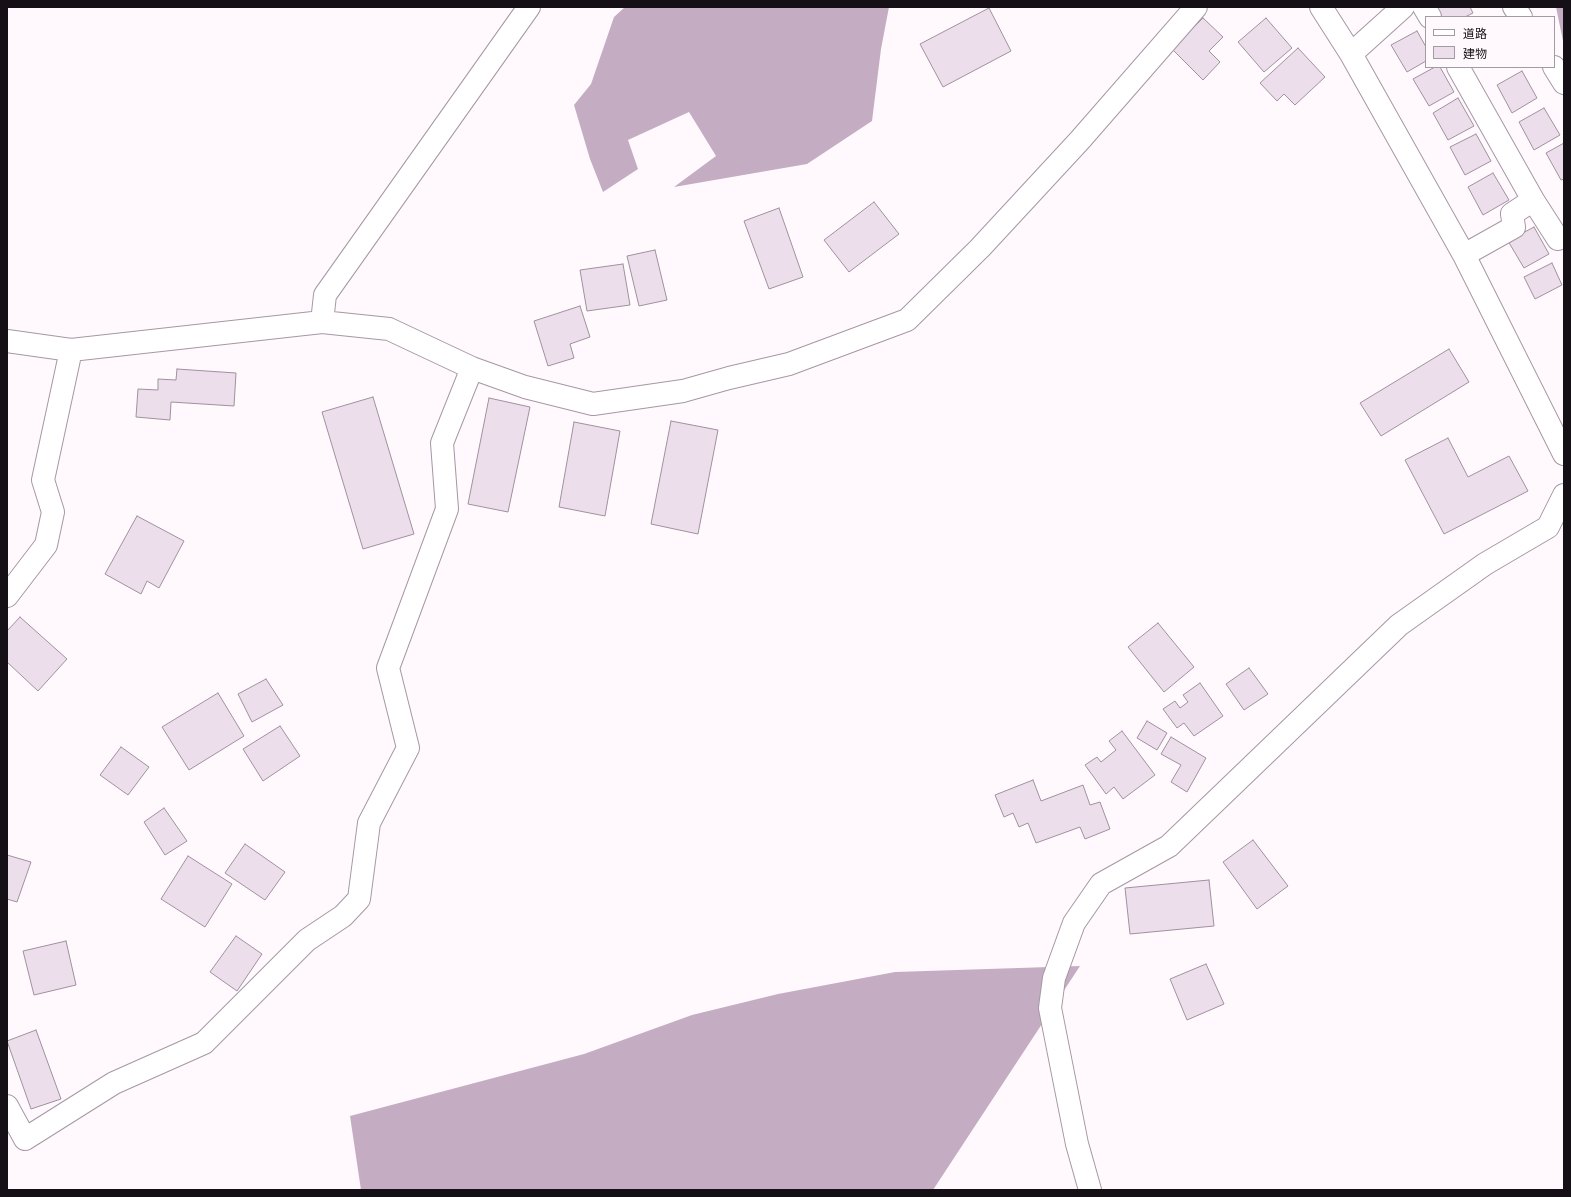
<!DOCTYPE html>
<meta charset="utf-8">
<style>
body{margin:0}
#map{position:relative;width:1571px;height:1197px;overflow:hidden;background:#fff9fe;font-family:Commissioner,"Noto Sans JP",sans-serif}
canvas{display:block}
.frame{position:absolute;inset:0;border:8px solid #151015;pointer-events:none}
.legend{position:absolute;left:1425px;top:16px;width:130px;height:52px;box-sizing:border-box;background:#fff9fe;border:1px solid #a19ca1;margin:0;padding:5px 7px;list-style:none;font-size:12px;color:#151015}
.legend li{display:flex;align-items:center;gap:8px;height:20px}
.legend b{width:20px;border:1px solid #a19ca1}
</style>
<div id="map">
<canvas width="1571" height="1197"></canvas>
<div class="frame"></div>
<ul class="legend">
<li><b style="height:5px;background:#fff"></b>道路</li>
<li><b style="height:11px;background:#eddeec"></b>建物</li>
</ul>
</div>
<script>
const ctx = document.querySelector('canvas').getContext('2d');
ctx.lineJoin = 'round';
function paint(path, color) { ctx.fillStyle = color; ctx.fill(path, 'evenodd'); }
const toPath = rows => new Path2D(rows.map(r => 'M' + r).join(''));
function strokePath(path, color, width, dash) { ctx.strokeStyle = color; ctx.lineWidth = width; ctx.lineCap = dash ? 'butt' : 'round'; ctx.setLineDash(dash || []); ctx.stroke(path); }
paint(toPath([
 [625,7,889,7,881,49,872,121,807,164,674,187,716,156,689,112,628,140,638,169,603,192,590,159,574,105,591,84,614,17],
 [1556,7,1564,7,1564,46],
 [1080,966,933,1190,361,1190,350,1116,584,1054,692,1015,778,994,895,972]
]), '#c4adc3');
const building = toPath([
 [1436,7,1470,7,1473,13,1465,17,1442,17,1436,7],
 [989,8,1011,51,943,87,920,44,989,8],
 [1203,18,1223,37,1209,51,1220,62,1203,80,1172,49,1203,18],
 [1266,18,1292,48,1264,72,1238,42,1266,18],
 [1417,31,1426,47,1426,61,1407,72,1391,45,1417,31],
 [1298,48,1325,77,1295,105,1284,94,1277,101,1260,83,1298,48],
 [1435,67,1440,67,1454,92,1429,106,1413,79,1435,67],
 [1522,71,1537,98,1512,113,1497,85,1522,71],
 [1458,98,1474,126,1448,140,1433,113,1458,98],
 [1544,108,1560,135,1534,150,1519,122,1544,108],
 [1476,134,1491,161,1465,175,1450,147,1476,134],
 [1564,143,1564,179,1561,180,1546,153,1564,143],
 [1493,173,1509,200,1483,215,1468,187,1493,173],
 [874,202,899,234,849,272,824,240,874,202],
 [779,208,803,277,769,289,744,221,779,208],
 [1534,227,1549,254,1524,268,1508,241,1534,227],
 [655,250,667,300,639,306,627,256,655,250],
 [1552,263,1562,285,1535,299,1524,277,1552,263],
 [623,264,630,305,587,311,580,270,623,264],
 [580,306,590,337,570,344,574,358,548,366,534,321,580,306],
 [1449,349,1469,382,1381,436,1360,403,1449,349],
 [177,369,236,373,234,406,171,402,170,420,136,417,138,389,158,390,158,379,176,380,177,369],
 [373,397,414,534,363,549,322,412,373,397],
 [489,398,530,407,508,512,468,504,489,398],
 [671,421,718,430,698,534,651,524,671,421],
 [574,422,620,431,605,516,559,507,574,422],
 [1448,438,1468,477,1509,456,1528,491,1444,534,1405,460,1448,438],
 [137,516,184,541,159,588,147,581,141,594,105,574,137,516],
 [20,617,67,659,38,691,7,662,7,631,20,617],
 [1158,623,1194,667,1164,692,1128,647,1158,623],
 [1249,668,1268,694,1244,710,1226,684,1249,668],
 [266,679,283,705,252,722,238,694,266,679],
 [1200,683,1223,716,1194,736,1184,723,1177,728,1163,709,1175,701,1180,708,1188,702,1183,695,1200,683],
 [218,693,244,736,189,770,162,727,218,693],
 [1147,721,1167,733,1157,750,1137,738,1147,721],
 [280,726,300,756,263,781,243,749,280,726],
 [1122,731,1155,775,1123,799,1114,787,1106,794,1085,765,1097,757,1101,762,1116,750,1109,741,1122,731],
 [1171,737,1206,758,1187,792,1171,782,1181,765,1161,754,1171,737],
 [121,747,149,767,128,795,100,775,121,747],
 [1033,780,1041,801,1083,785,1090,805,1100,802,1110,829,1085,839,1080,827,1036,843,1028,823,1019,827,1013,813,1004,817,995,795,1033,780],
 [164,808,187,841,165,855,144,822,164,808],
 [1253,840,1288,886,1257,909,1223,862,1253,840],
 [245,844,285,872,265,900,225,873,245,844],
 [7,855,31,862,17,902,7,899,7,855],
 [188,856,232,884,205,927,161,899,188,856],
 [1209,880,1214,926,1130,934,1125,888,1209,880],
 [236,936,262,954,237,991,210,972,236,936],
 [66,941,76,985,34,995,23,951,66,941],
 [1206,964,1224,1004,1187,1020,1170,979,1206,964],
 [36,1030,61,1099,31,1109,7,1041,36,1030]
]);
paint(building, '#eddeec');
strokePath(building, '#9f919e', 1);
const minor = toPath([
 [1321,7,1351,54,1464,255,1564,454],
 [1424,7,1430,17],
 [1514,7,1521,17],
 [1351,54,1403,7],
 [1458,67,1533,200,1512,214,1514,227,1464,255],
 [1554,67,1564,83],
 [1533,200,1558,239],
 [322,322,325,295,529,7],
 [7,341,71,350,322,322,389,329,472,368,525,387,593,404,683,391,729,378,789,364,907,320,980,248,1080,140,1196,7],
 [7,596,46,545,53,512,43,480,71,350],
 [7,1106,25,1139,114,1083,204,1043,307,940,343,916,359,899,369,823,408,748,388,668,447,509,442,443,472,368],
 [1090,1190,1077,1144,1050,1008,1054,978,1074,923,1101,884,1169,846,1399,625,1485,564,1548,527,1564,495]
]);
strokePath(minor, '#a697a5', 24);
strokePath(minor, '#fff', 22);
</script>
